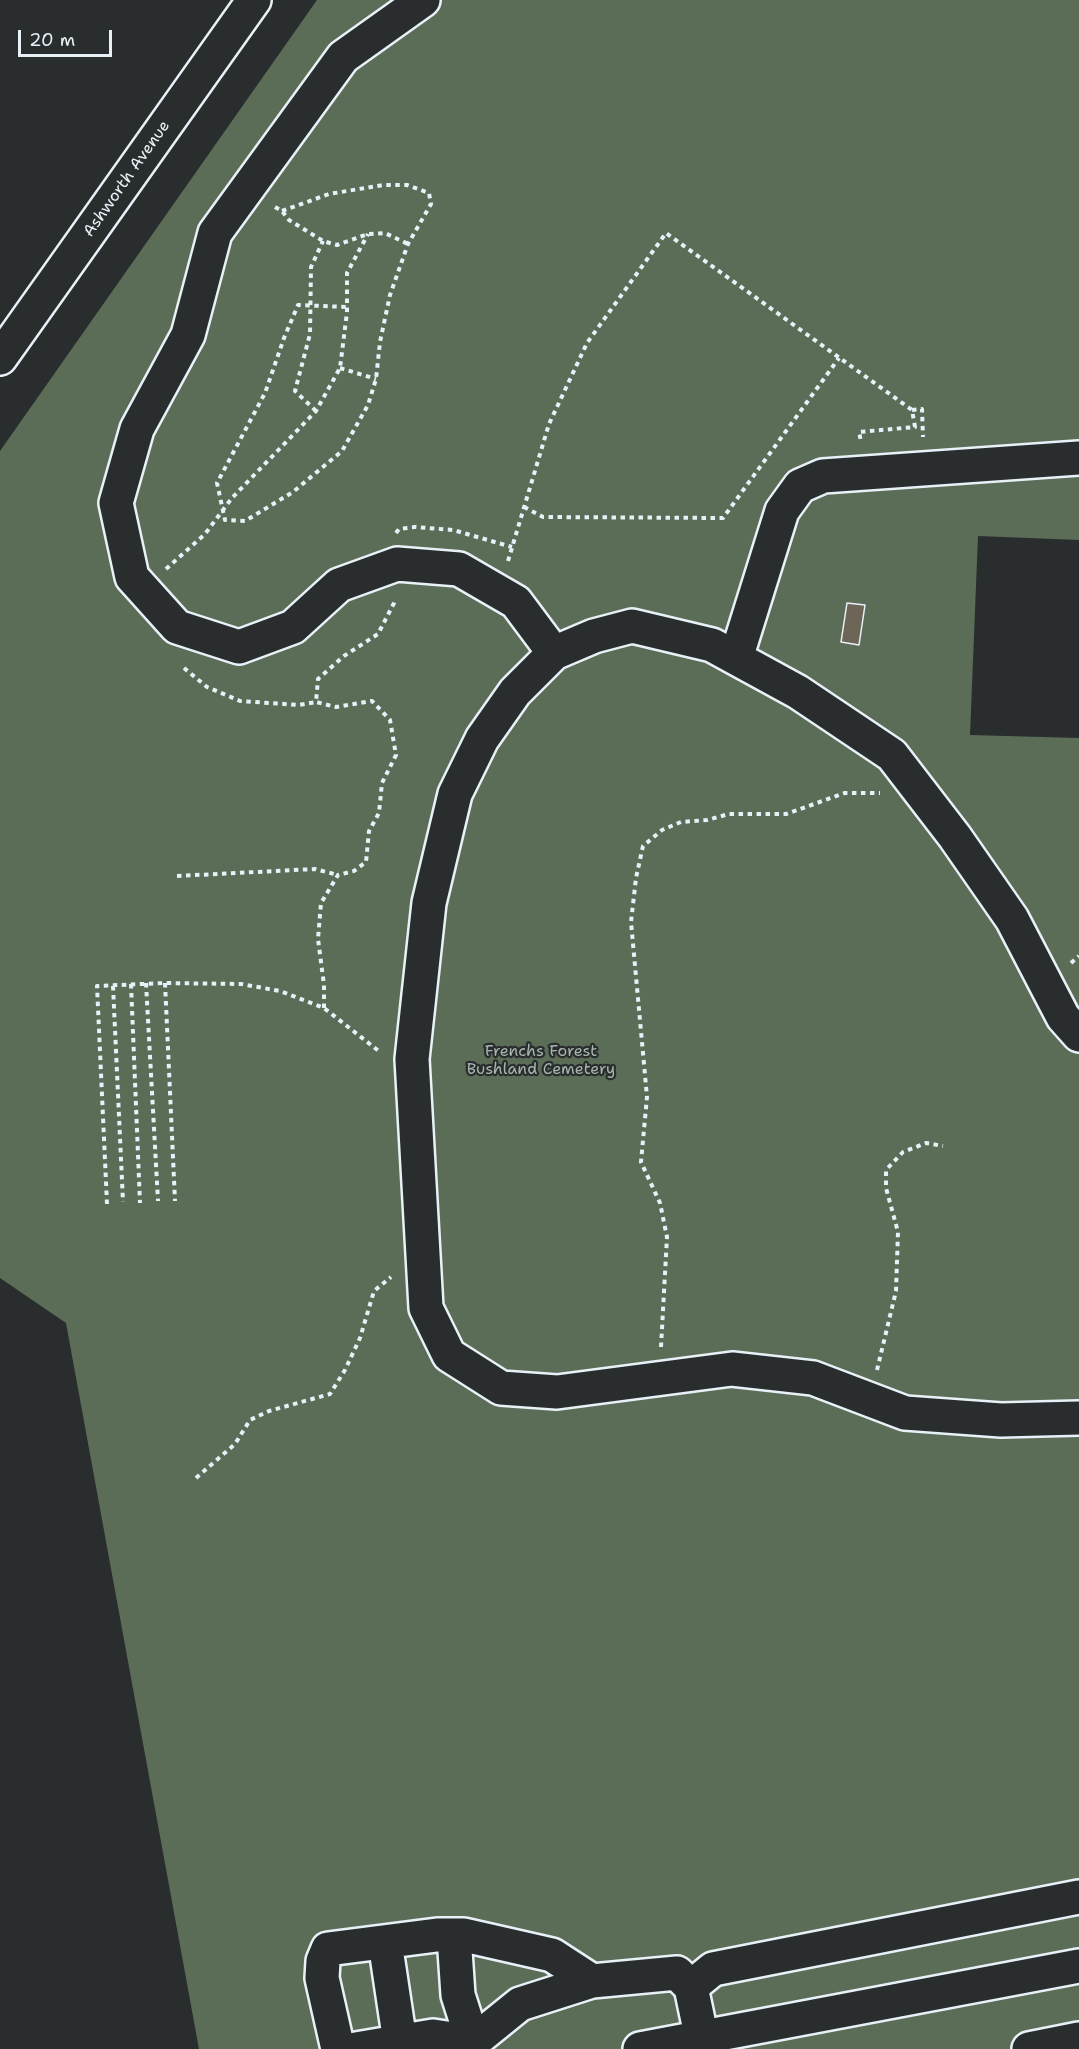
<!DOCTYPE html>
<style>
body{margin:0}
#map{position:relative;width:1079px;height:2049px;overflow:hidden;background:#2a2d2e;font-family:"Shantell Sans",sans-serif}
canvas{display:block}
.scale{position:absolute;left:18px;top:30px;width:94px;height:27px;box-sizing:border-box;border:3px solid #e8f1f8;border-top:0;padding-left:8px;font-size:18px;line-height:21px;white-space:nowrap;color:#e8f1f8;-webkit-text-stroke:4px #2a2d2e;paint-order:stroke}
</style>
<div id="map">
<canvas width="1079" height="2049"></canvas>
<div class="scale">20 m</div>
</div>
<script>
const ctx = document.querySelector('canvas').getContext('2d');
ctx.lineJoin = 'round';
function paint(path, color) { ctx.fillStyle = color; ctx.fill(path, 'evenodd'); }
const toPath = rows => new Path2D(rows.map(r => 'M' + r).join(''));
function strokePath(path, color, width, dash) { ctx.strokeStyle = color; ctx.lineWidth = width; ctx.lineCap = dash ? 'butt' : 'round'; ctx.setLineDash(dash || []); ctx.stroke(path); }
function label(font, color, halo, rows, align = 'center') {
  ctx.font = font + ' "Shantell Sans",sans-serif'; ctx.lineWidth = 4.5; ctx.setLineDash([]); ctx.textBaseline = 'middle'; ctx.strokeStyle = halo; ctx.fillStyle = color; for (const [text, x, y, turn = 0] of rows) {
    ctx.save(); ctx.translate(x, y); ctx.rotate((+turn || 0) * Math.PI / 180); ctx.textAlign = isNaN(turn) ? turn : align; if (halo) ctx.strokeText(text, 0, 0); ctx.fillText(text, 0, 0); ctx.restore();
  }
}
paint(toPath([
 [317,0,1079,0,1079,540,978,536,970,735,1079,738,1079,2049,199,2049,66,1323,0,1278,0,451]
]), '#5b6d57');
const building = toPath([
 [847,603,865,605,859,645,841,642,847,603]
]);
paint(building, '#6d6656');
strokePath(building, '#e8f1f8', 1.5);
const minor = toPath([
 [423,0,343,57,215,233,188,335,137,429,116,503,132,577,177,627,239,647,293,627,339,585,397,564,459,569,516,602,554,653],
 [0,358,254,0],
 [736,658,782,511,800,486,823,476,1079,458],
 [1079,1035,1063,1017,1012,919,955,837,892,755,798,692,712,645,632,626,594,636,554,653,515,692,482,739,455,794,429,903,412,1059,426,1308,449,1355,501,1388,557,1392,732,1369,813,1378,905,1413,1001,1420,1079,1418],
 [385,1942,400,2042],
 [691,1987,713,1969,1079,1897],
 [338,2049,322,1978,323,1961,328,1949,437,1935,464,1935,552,1955,592,1981],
 [356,2049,433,2036,473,2042,458,1995,454,1936],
 [468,2049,473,2042,520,2004,592,1981,677,1973,691,1987,704,2049],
 [640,2049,1079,1966],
 [1029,2049,1079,2039]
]);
strokePath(minor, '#e8f1f8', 38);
strokePath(toPath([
 [275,207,282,211,289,220,323,241,337,245,368,234,385,233,408,244],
 [282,211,329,194,383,185,407,185,429,193,431,204,408,244,390,295,380,342,376,379,368,405,342,451,293,492,245,521,225,520,217,483,265,393,284,338,298,305,346,307],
 [340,368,376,379],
 [912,410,922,409,923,437],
 [316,411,295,391,310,334,311,267,323,241],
 [524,507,543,517,723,518,839,358],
 [396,533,399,529,415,527,453,530,512,547],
 [508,561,549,424,587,343,666,233,912,410,915,427,859,432,861,441],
 [166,569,205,534,232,498,316,411,340,368,347,312,347,273,368,234],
 [184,668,207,687,240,701,299,705,316,702],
 [177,876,315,869,338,875],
 [1071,963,1079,956],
 [146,983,158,1201],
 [165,983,175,1201],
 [131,984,140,1203],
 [113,986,123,1202],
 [324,1008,324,985,318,939,321,903,338,875,354,871,366,862,369,831,379,813,382,783,396,755,390,720,372,701,336,707,316,702,318,679,344,656,378,634,394,603,395,599],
 [107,1204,97,986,165,983,241,984,280,991,324,1008,380,1052],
 [661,1347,667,1237,660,1203,641,1162,647,1097,631,922,636,878,643,846,662,830,681,822,707,820,729,814,786,814,845,793,880,793],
 [877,1370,896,1291,898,1232,886,1188,886,1170,903,1152,926,1143,943,1146],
 [196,1478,235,1444,250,1420,269,1411,330,1394,345,1370,360,1338,374,1291,391,1277]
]), '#e8f1f8', 4, [4.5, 4.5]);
strokePath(minor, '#2a2d2e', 33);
label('16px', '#e8f1f8', '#2a2d2e', [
 ["Ashworth Avenue",127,179,-55]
]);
label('16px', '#a9b6b0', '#2a2d2e', [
 ["Frenchs Forest",541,1052],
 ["Bushland Cemetery",541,1070]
]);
</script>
